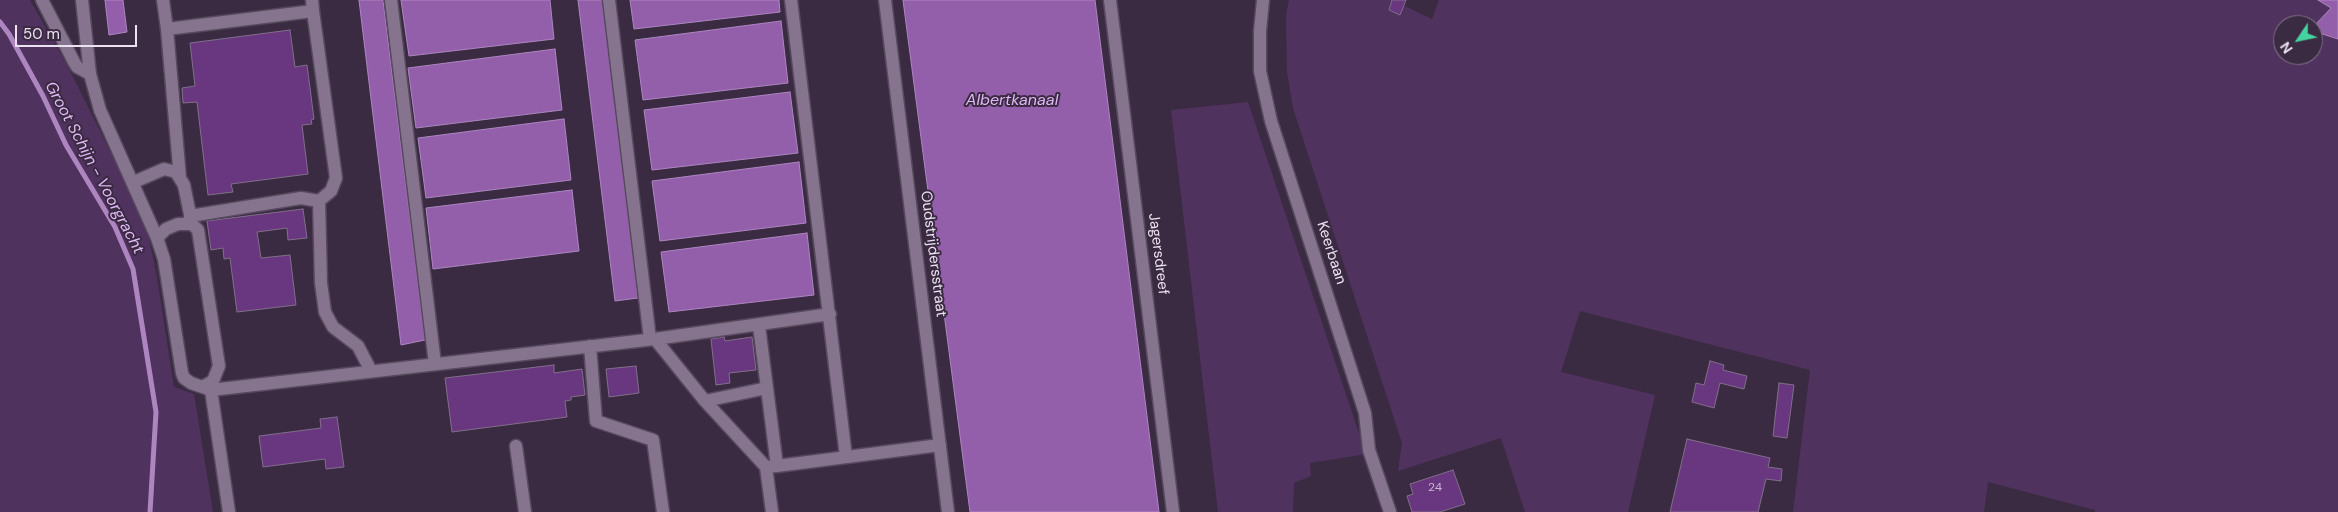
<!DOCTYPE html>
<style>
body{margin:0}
#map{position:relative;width:2338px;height:512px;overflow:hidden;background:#3b2b42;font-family:"DM Sans",sans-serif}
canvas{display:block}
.north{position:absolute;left:2273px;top:15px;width:50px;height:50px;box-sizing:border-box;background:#3b2b42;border:1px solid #817488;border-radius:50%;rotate:236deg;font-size:14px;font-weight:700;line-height:20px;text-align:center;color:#ebe1f0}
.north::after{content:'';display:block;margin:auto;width:18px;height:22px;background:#45d49f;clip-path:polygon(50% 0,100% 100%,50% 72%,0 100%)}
.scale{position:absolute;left:15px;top:25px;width:122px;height:22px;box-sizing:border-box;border:2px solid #ebe1f0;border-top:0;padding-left:6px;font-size:15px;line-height:18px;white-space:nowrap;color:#ebe1f0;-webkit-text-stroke:4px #3b2b42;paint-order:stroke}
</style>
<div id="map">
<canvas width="2338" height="512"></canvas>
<div class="north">N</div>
<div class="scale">50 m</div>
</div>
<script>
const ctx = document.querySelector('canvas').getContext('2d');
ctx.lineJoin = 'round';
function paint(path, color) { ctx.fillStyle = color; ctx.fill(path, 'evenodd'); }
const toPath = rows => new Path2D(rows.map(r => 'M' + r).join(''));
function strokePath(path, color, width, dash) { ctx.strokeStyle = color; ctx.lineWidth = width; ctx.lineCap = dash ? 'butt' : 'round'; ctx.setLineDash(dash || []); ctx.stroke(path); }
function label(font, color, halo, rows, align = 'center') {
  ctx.font = font + ' "DM Sans",sans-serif'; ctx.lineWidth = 4; ctx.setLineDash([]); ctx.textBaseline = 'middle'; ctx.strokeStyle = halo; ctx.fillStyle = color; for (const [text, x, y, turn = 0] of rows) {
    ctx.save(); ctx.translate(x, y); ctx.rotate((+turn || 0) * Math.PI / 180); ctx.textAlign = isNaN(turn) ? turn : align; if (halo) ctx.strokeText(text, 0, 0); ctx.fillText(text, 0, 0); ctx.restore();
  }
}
paint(toPath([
 [0,0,30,0,67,65,146,223,157,278,174,387,194,394,213,512,0,512],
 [1289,0,1392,0,1432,19,1439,0,2318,0,2331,8,2313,29,2313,25,2283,25,2283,55,2313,55,2313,31,2338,39,2338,512,2095,512,2095,510,1988,482,1984,512,1793,512,1810,370,1580,311,1561,372,1655,395,1628,512,1525,512,1501,438,1398,471,1402,443,1293,108,1287,72,1286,15],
 [1248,102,1366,454,1310,463,1311,476,1294,483,1293,512,1218,512,1171,110]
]), '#50325e');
const water = toPath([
 [105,0,123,0,127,32,109,35,105,0],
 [359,0,383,0,425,340,401,345,359,0],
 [401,0,550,0,554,39,409,56,401,0],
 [578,0,602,0,638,298,615,301,578,0],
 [630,0,779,0,780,12,634,29,630,0],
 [903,0,1095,0,1159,512,970,512,903,0],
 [2318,0,2338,0,2338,39,2313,31,2316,24,2331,8,2318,0],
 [781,21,788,83,643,100,635,40,781,21],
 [555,49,562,110,416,128,408,68,555,49],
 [790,92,798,153,652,170,644,110,790,92],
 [564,119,571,180,426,198,418,138,564,119],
 [799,162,806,223,660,241,652,181,799,162],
 [572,190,579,251,433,269,426,208,572,190],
 [807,233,814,295,669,312,661,252,807,233]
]);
paint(water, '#935fab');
strokePath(water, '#ad86c0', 1);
strokePath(toPath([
 [0,22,9,34,43,96,66,145,115,227,133,269,156,412,150,512]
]), '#ad86c0', 5);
const building = toPath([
 [1392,0,1406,0,1400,15,1389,10,1392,0],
 [290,30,295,67,307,65,314,119,311,120,312,124,302,125,308,174,231,184,233,192,208,195,197,102,183,103,182,88,195,86,190,43,290,30],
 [303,209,307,238,288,240,287,228,257,232,261,258,290,255,296,305,237,312,230,258,224,259,223,248,211,250,207,221,303,209],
 [724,337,725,341,752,337,756,370,729,373,730,383,716,385,711,339,724,337],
 [1710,361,1724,365,1723,370,1747,376,1744,389,1720,383,1714,408,1692,402,1696,383,1704,385,1710,361],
 [554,365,554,373,582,369,585,395,571,397,571,400,565,401,567,417,452,432,445,378,554,365],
 [636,366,639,393,609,397,606,369,636,366],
 [1779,383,1794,385,1787,438,1773,436,1779,383],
 [337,417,344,467,326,469,325,459,263,467,259,436,321,428,320,419,337,417],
 [1687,439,1770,458,1768,467,1782,469,1781,481,1766,479,1758,512,1670,512,1687,439],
 [1453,470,1465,504,1440,512,1412,512,1407,496,1413,494,1410,484,1453,470]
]);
paint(building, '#69377f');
strokePath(building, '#816f8a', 1);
const minor = toPath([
 [42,0,74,62,77,67,90,74],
 [82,0,90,74,100,110,157,238,164,259,182,373,184,378,191,383,211,390,655,339,830,314],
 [163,0,167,29],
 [391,0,435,364],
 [609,0,650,339],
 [791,0,846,457],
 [885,0,948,512],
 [1110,0,1173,512],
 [1263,0,1260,31,1260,71,1271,121,1365,413,1369,450,1390,512],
 [313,11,336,178,331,191,319,201,321,283,325,312,333,327,358,346,371,371],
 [180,178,167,29,313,11,312,0],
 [134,182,164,169,176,172,184,185,192,224],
 [190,216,301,198,319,201],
 [157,238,166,229,178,224,192,224,198,230,219,366,213,381,204,386],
 [759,326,777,466,766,467,772,512],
 [655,339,705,401,766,467],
 [590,346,596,421,653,440,663,512],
 [211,390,229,512],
 [705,401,767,388],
 [516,446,525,512],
 [777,466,940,445]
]);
strokePath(minor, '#56495d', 15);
strokePath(minor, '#86748f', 12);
label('12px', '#cab6d4', null, [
 ["24",1435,488]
]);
label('15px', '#ebe1f0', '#3b2b42', [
 ["Keerbaan",1331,253,72],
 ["Oudstrijdersstraat",933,254,83],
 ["Jagersdreef",1158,254,83]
]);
label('italic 16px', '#e0b8f5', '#3b2b42', [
 ["Albertkanaal",1012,101],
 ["Groot Schijn - Voorgracht",94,168,62]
]);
</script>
